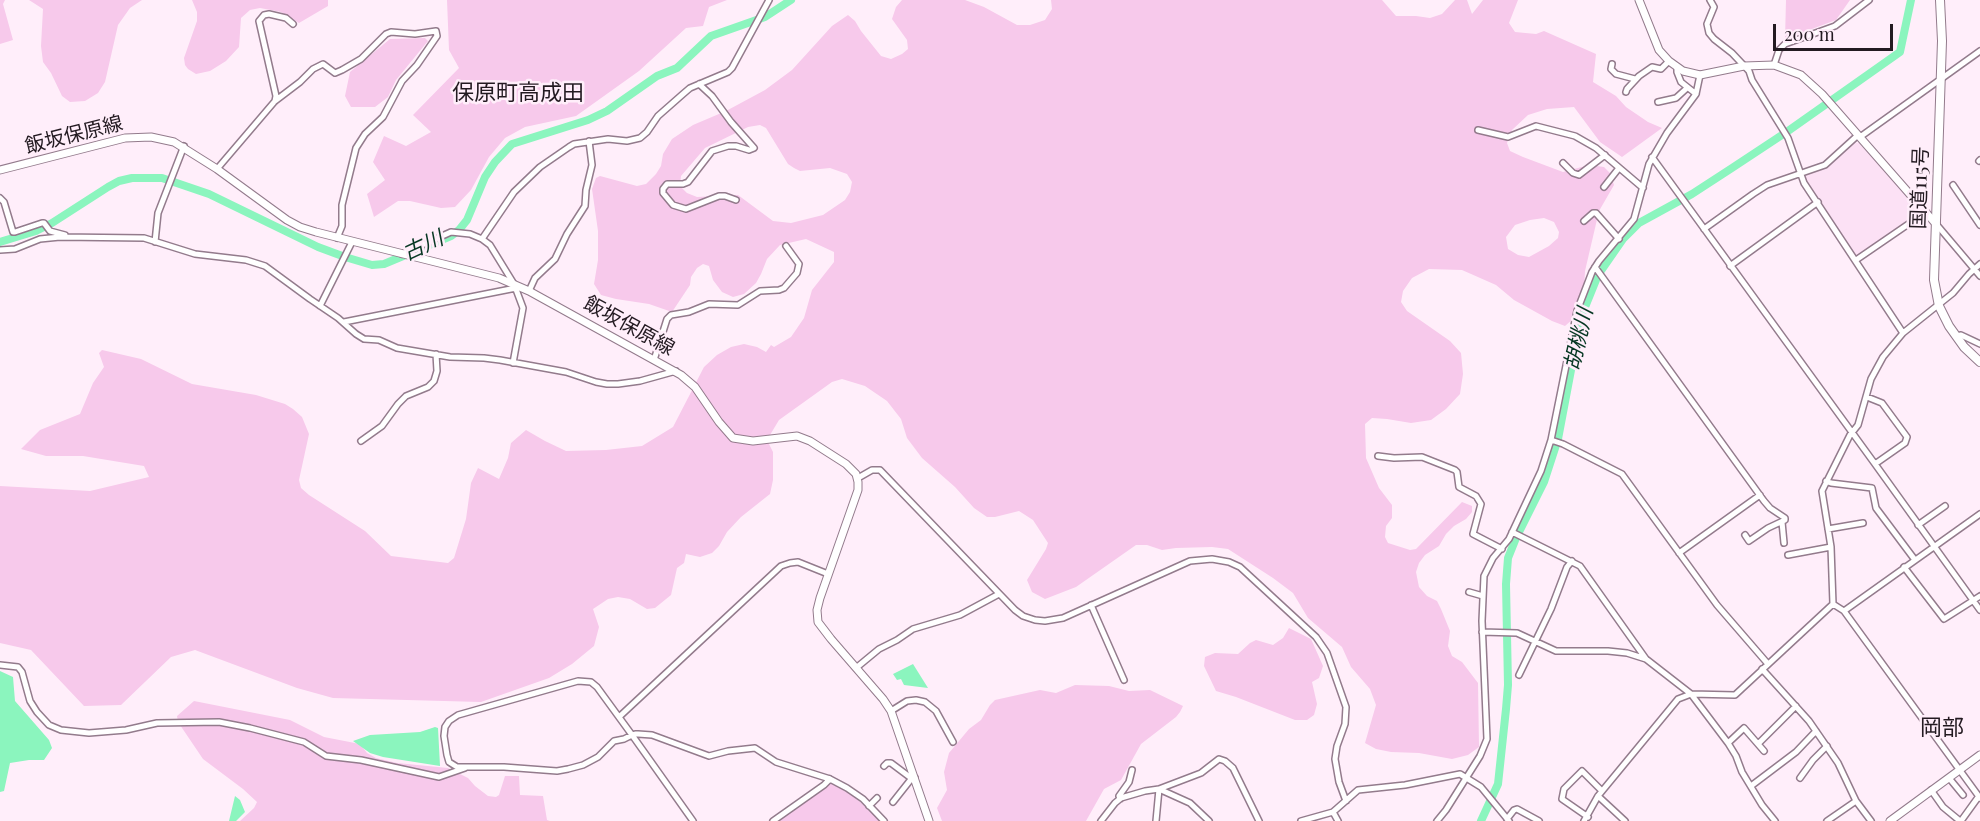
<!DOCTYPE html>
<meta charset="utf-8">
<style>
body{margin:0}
#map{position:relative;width:1980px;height:821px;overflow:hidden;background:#ffeefa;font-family:"Playfair Display",serif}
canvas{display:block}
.scale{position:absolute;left:1773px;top:24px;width:120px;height:27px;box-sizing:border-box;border:3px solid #231a21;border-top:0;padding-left:8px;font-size:18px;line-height:21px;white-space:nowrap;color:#231a21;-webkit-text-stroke:4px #ffeefa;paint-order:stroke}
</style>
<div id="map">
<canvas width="1980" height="821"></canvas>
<div class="scale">200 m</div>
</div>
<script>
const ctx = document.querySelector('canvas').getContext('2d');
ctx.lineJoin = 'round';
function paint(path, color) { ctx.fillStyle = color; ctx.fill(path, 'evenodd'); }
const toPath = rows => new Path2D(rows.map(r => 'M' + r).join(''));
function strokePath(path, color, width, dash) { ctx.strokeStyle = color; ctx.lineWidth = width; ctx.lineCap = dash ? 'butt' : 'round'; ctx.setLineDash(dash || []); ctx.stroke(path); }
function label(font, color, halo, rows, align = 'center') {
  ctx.font = font + ' "Playfair Display","Noto Sans JP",serif'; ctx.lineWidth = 5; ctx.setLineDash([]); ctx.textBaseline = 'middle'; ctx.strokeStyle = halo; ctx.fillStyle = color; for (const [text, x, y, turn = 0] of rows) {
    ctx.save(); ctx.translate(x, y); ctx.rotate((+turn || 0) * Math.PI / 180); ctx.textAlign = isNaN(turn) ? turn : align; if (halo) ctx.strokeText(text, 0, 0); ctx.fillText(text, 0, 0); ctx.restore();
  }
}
paint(toPath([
 [1853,143,1859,143,1921,212,1858,257,1855,256,1805,178,1807,174,1823,168]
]), '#fce1f5');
paint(toPath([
 [0,0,5,0,3,4,13,40,0,44],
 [29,0,142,0,130,8,118,25,105,82,98,93,85,101,70,102,62,96,51,73,43,62,41,46,43,9],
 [192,0,328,0,328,6,299,23,281,12,260,8,250,10,241,18,239,47,226,61,210,71,196,74,188,69,185,65,184,58,197,21,197,12],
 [447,0,727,0,709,7,703,26,686,28,639,71,576,116,525,127,505,138,489,157,471,190,455,207,441,208,410,201,398,201,374,217,367,194,385,180,373,162,384,136,406,146,431,132,413,115,459,68,449,50],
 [902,0,965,0,984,7,1017,25,1030,25,1045,20,1052,9,1051,0,1382,0,1396,16,1416,16,1430,18,1442,14,1455,0,1467,0,1472,14,1483,0,1518,0,1509,23,1515,32,1536,34,1544,31,1596,54,1593,82,1616,96,1626,107,1648,122,1662,128,1622,157,1600,142,1574,107,1547,109,1528,115,1512,130,1507,143,1510,151,1523,157,1563,172,1589,165,1604,167,1610,173,1614,185,1599,211,1585,271,1583,310,1565,326,1552,321,1514,300,1496,285,1462,270,1429,269,1412,278,1403,291,1401,302,1407,311,1450,341,1461,353,1463,374,1460,394,1446,409,1431,420,1411,423,1387,419,1372,418,1365,424,1366,458,1379,488,1392,505,1392,518,1386,526,1385,537,1388,543,1410,550,1416,549,1462,502,1472,506,1472,512,1466,519,1454,526,1446,534,1439,546,1425,555,1419,563,1416,572,1419,587,1427,596,1437,601,1441,609,1450,631,1448,646,1452,656,1462,662,1478,683,1479,747,1468,755,1452,759,1419,753,1391,752,1376,749,1365,743,1376,705,1370,689,1351,667,1342,647,1308,618,1293,593,1273,578,1228,549,1212,547,1176,548,1162,550,1147,545,1136,545,1076,587,1045,599,1032,592,1027,580,1046,549,1048,543,1033,520,1019,511,995,517,987,517,974,508,955,487,922,458,907,438,901,419,887,401,865,386,842,379,832,382,779,420,767,440,773,452,773,480,770,494,741,517,727,532,719,546,712,553,700,557,686,554,684,563,677,568,671,595,655,608,647,609,630,599,618,597,608,599,593,609,599,627,594,646,572,664,549,678,481,702,333,698,297,688,195,650,171,657,121,705,84,706,31,650,0,643,0,486,90,491,149,477,144,466,83,456,46,456,21,449,40,430,80,414,93,383,104,367,99,353,102,350,141,359,192,384,256,395,285,404,293,409,302,417,309,434,299,480,301,488,309,495,365,531,391,556,448,563,454,558,466,519,471,483,478,468,499,479,508,458,511,443,526,430,545,441,566,451,606,450,642,446,673,427,704,367,717,355,731,347,744,344,757,347,766,352,771,345,774,347,791,337,804,318,812,290,834,262,834,252,806,239,780,245,767,259,761,274,756,283,744,294,733,297,722,292,713,280,709,266,703,264,697,268,691,277,690,285,672,312,649,304,616,299,601,295,594,284,598,260,598,231,592,189,596,178,600,176,637,186,646,184,656,174,661,166,663,154,672,139,693,125,726,111,765,90,792,70,832,26,848,15,855,21,861,31,881,56,891,59,902,54,908,49,907,40,892,19,896,7],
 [760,125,766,128,788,164,794,168,800,171,830,168,847,174,852,182,850,192,845,200,823,215,791,223,773,221,738,195,697,197,687,193,680,186,681,176,705,148,748,127],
 [1544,218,1554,222,1559,232,1558,238,1549,246,1529,257,1518,255,1508,249,1506,237,1515,225,1530,220],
 [1786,0,1850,0,1836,20,1785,39],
 [425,38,428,41,396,80,388,97,375,107,351,107,345,96,350,72,390,39],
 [1289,628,1311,639,1323,666,1319,678,1312,682,1317,704,1314,715,1307,720,1295,720,1236,697,1216,691,1204,666,1205,657,1215,653,1238,654,1250,643,1256,640,1273,645,1283,638],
 [1075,685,1109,686,1129,691,1150,690,1183,706,1180,712,1176,717,1141,744,1121,780,1104,789,1086,821,942,821,937,808,947,790,944,772,949,753,969,729,981,720,990,705,995,700,1040,690,1056,693],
 [194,701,290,720,324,737,360,744,367,753,376,758,397,763,448,768,468,778,475,786,488,796,496,797,499,795,505,776,519,776,520,795,543,796,547,820,550,821,240,821,254,808,257,802,243,789,203,759,178,722,177,716],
 [826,781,853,795,880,821,769,821]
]), '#f7c9eb');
paint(toPath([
 [913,664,928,688,904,685,901,679,897,680,893,674],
 [0,671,13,677,15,701,49,740,52,748,44,760,29,760,10,763,4,791,0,792],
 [435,727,438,728,440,766,383,757,370,753,353,741,370,735,420,732],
 [235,796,240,800,245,812,236,821,229,821]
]), '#8bf5be');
strokePath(toPath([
 [0,242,36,231,52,223,108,187,119,181,132,178,162,178,209,194,318,247,345,257,372,265,384,264,451,236,459,230,467,220,485,177,495,162,512,144,588,120,607,111,657,76,677,68,711,36,765,17,791,0],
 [1481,821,1498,784,1506,709,1508,685,1506,584,1508,558,1516,538,1544,482,1558,439,1581,317,1598,275,1623,239,1639,223,1692,194,1732,168,1788,131,1900,52,1911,0]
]), '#8bf5be', 8);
const minor = toPath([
 [1710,0,1714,7,1707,24,1709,33,1714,39,1732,53,1749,71,1752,80,1788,138,1804,183,1903,333],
 [1612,64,1611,69,1616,74,1635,79],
 [1774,65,1779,50,1785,44,1835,26,1869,0],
 [1677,67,1677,72,1681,82,1696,94],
 [699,84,712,96,731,122,754,148,749,150,736,146,728,146,712,151,688,182,683,184,667,184,663,189,663,193,673,205,686,209,719,196,725,196,736,200],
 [1626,92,1627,89,1639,76,1652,67,1661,69,1669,61],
 [275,101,276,96,259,21,264,15,269,14,286,18,293,24],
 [1658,102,1676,98,1687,88],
 [1478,130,1508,137,1536,126,1575,136,1596,148,1643,188],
 [1860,137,1980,51],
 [1652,157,1875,464],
 [1979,161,1980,160],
 [1563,163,1573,173,1579,175,1605,155],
 [217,169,275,101,300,82,313,69,323,64,335,73,342,70,361,59,386,34,391,32,415,34,436,31,437,36,417,65,402,81,383,117,365,134,356,148,342,205,342,226,337,238],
 [1953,185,1980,225],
 [1604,187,1619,168],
 [0,198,4,202,13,232,15,232,42,223,44,223,50,231,65,235],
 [1584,221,1593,213,1596,213,1619,239],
 [1937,225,1980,276],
 [1704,229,1753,194,1767,185,1825,165,1858,135],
 [482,239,514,192,540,167,569,147,574,144,608,139,627,141,640,138,647,132,658,116,683,94,690,88,728,72,732,68,769,0],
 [155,242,158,213,184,146],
 [0,250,15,249,40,239,60,237,144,238,195,254,246,260,265,266,310,299,338,318,356,334,364,339,379,340,397,348,450,357,484,358,500,360,566,372,596,382,607,384,618,384,640,381,676,371],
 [402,254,451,232,470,234,482,239,490,245,514,284,523,308,513,363],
 [1856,260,1926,212],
 [1730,266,1818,202],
 [1595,267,1764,501,1770,508,1785,518,1785,520,1768,528,1749,541,1745,535],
 [529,291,535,278,555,259,567,234,585,206,586,190,592,165,589,141],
 [320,306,352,242],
 [344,322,516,288],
 [1956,336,1961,335,1980,344],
 [654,360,667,319,671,315,689,312,709,304,738,305,760,291,779,290,784,288,797,273,799,264,786,246],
 [1867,397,1882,403,1907,437,1905,443,1875,464,1980,610],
 [1551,440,1563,444,1622,474,1717,605,1768,664],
 [361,441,382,426,398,404,406,396,428,387,434,381,437,371,436,354],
 [1378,456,1394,458,1422,457,1455,470,1457,472,1459,487,1476,496,1481,504,1473,534,1502,549],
 [858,478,872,470,880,470,1015,610,1023,616,1035,620,1045,621,1063,618,1190,561,1212,559,1229,562,1240,567,1316,637,1327,653,1346,707,1345,724,1337,746,1335,759,1339,782,1346,801],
 [1826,481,1831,483,1872,488,1876,508,1915,560],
 [1782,522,1784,543],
 [1918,525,1945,506],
 [1828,529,1863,523],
 [1512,532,1580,566,1646,659,1691,694,1728,743,1736,756,1742,772,1762,805,1775,821],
 [1679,553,1760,495],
 [1788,555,1831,547],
 [1904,567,1944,619,1980,596],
 [1469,592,1483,596],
 [1833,604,1831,547,1822,491,1850,435,1858,425,1871,379,1883,357,1903,333,1953,293,1969,274,1980,264],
 [1091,605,1124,680],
 [1844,611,1980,798],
 [1482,632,1517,633,1556,651,1608,651,1627,653,1646,659],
 [0,665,18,667,22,672,30,701,37,712,49,725,61,730,89,733,126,730,157,723,219,722,250,728,304,742,326,756,361,760,439,777,465,768],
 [856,668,879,649,897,640,913,629,960,615,999,594],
 [1762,669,1809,721,1838,763,1856,801,1871,821],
 [1519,675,1551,609,1567,567,1572,561],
 [891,711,907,701,916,700,925,702,936,711,953,742],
 [619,717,781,566,790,563,798,562,828,574],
 [1728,743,1744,728,1764,751],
 [1758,744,1796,706],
 [884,766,887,763,891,763,911,778,915,778],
 [1800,778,1813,760,1827,746],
 [1949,778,1963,795],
 [1751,786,1796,752,1816,731],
 [1931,790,1943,807,1960,821],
 [1598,796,1625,821],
 [1120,799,1119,796,1129,782,1132,770],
 [893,802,912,778],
 [869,806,877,798],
 [1333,812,1338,821],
 [1588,817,1562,799,1564,789,1582,771,1602,791],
 [1507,819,1514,810,1517,809,1539,821],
 [693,821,632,735,597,687,591,682,578,681,458,715,449,721,445,727,444,736,447,755,449,762,457,767,504,767,557,771,568,769,583,765,598,757,614,741,624,739,632,735,636,734,638,734,652,735,709,756,728,751,755,748,776,762,830,779,847,788,863,799,884,821],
 [773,821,824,785,830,779],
 [1101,821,1115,803,1121,798,1145,791,1159,789,1190,803,1209,821],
 [1156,821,1159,789,1201,773,1219,759,1225,761,1233,768,1259,821],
 [1301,821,1333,812,1358,790,1405,785,1460,774,1481,787,1509,821],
 [1437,821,1446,810,1480,756,1487,739,1482,621,1484,576,1493,558,1509,539,1541,471,1551,440,1577,311,1592,272,1599,261,1634,219,1649,164,1667,133,1696,94,1700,75],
 [1584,821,1598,796,1678,699,1691,694,1735,695,1833,604,1844,611,1980,514],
 [1827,821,1856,801],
 [1961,821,1979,796]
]);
const major = toPath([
 [1639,0,1659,50,1669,61,1683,71,1700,75,1744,66,1774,65,1801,75,1822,94,1936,224],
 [0,170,125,138,151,137,174,142,217,169,287,220,300,227,316,232,499,278,529,291,681,375,695,387,719,422,733,438,753,441,797,436,810,441,846,464,856,474,858,482,858,490,820,598,817,610,818,622,831,639,883,699,891,711,929,821],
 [1890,821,1980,755]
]);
const highway = toPath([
 [1940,0,1942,41,1934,280,1939,306,1949,326,1964,347,1980,362]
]);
strokePath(minor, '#937b8c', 8);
strokePath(major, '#937b8c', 9);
strokePath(highway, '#937b8c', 10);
strokePath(minor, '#fff', 5);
strokePath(major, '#fff', 7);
strokePath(highway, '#fff', 8);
label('20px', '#231a21', '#ffeefa', [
 ["飯坂保原線",74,135,-14],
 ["国道115号",1920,188,-88],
 ["飯坂保原線",629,326,29]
]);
label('italic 21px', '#073723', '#ffeefa', [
 ["古川",423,246,-25],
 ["胡桃川",1579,339,-77]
]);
label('22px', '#231a21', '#ffeefa', [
 ["保原町高成田",518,93],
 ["岡部",1942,728]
]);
</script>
